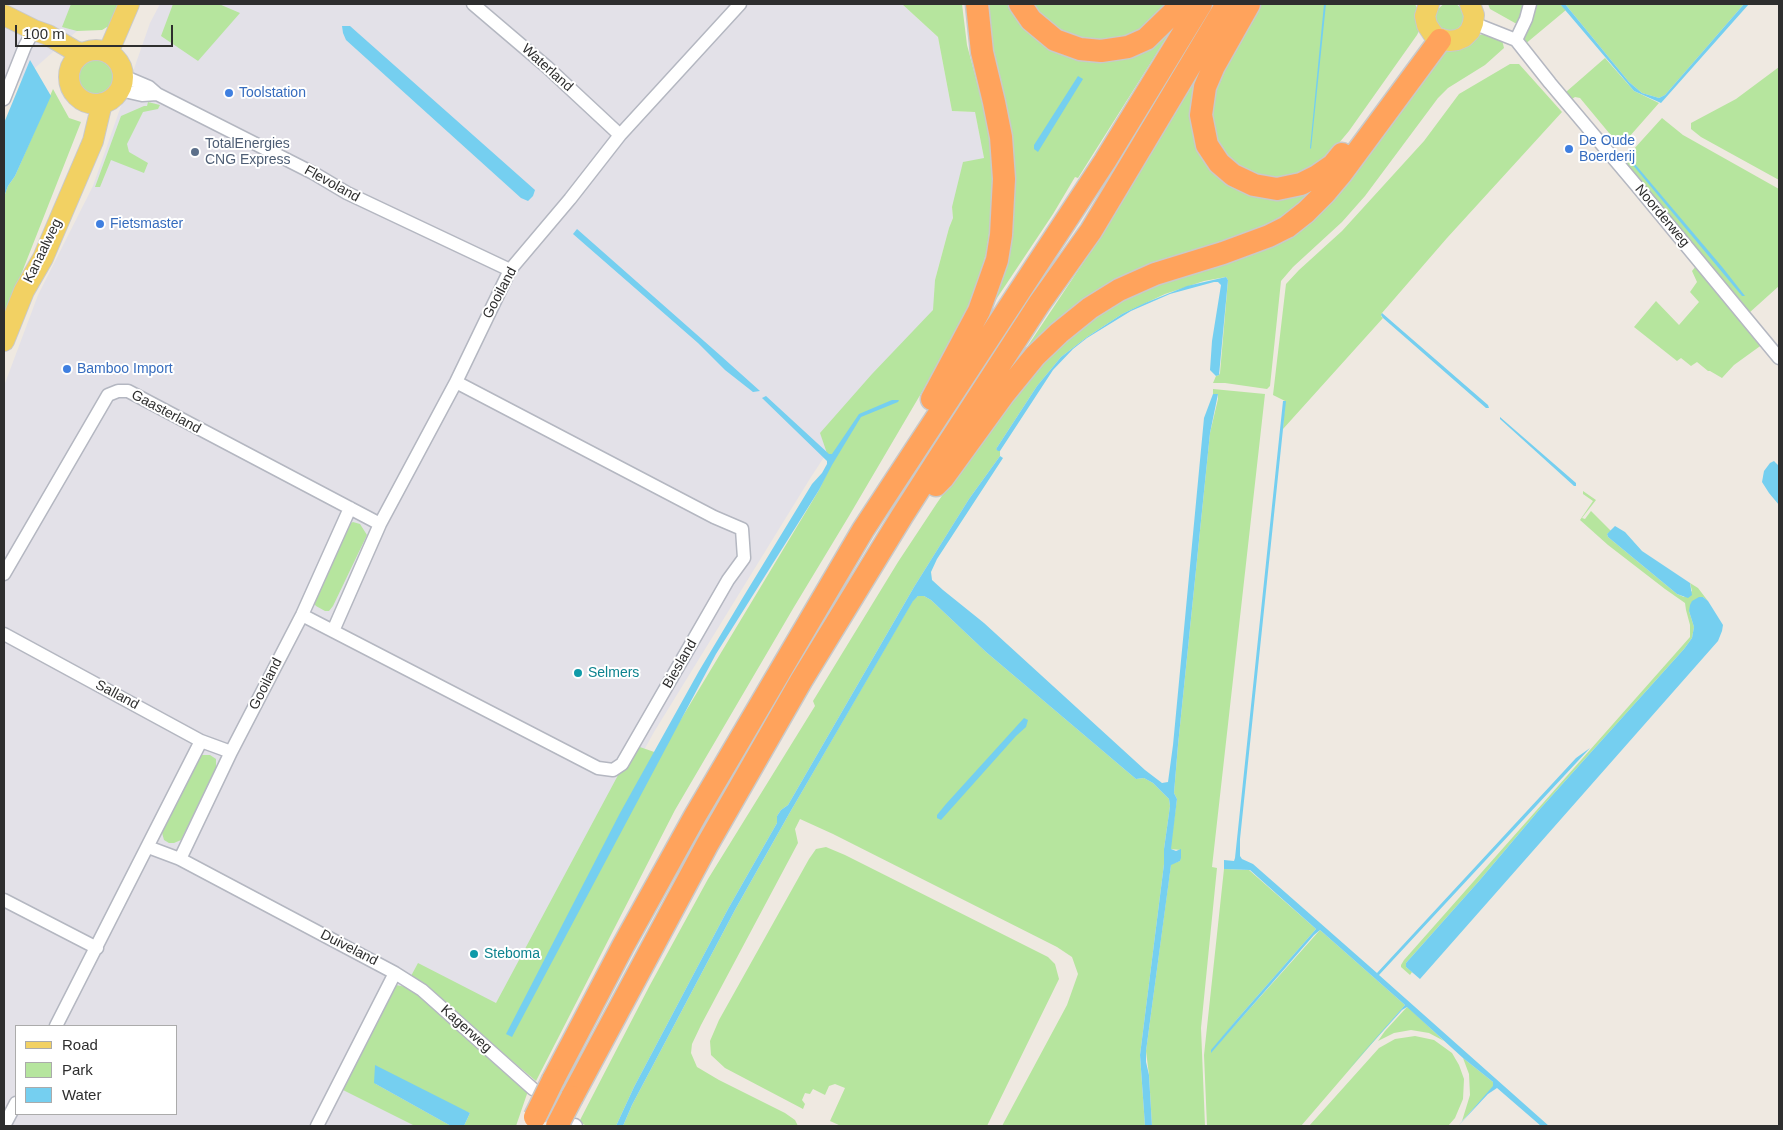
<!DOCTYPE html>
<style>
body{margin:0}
#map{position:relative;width:1783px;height:1130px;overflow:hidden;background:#efe9e1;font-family:Helvetica,sans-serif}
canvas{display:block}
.frame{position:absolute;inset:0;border:5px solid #2e2e2e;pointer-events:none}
.legend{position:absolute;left:15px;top:1025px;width:162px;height:90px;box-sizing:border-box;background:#fff;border:1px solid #ababab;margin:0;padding:6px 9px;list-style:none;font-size:15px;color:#2e2e2e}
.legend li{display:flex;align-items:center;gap:10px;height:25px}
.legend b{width:25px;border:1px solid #ababab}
.scale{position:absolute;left:15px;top:25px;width:158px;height:22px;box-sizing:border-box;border:2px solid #2e2e2e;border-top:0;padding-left:6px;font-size:15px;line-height:18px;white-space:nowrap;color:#2e2e2e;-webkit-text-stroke:4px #fff;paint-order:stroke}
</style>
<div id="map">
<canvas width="1783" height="1130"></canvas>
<div class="frame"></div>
<ul class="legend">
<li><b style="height:6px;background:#f2d163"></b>Road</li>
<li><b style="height:14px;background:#b6e59e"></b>Park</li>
<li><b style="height:14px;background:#75cff0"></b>Water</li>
</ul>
<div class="scale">100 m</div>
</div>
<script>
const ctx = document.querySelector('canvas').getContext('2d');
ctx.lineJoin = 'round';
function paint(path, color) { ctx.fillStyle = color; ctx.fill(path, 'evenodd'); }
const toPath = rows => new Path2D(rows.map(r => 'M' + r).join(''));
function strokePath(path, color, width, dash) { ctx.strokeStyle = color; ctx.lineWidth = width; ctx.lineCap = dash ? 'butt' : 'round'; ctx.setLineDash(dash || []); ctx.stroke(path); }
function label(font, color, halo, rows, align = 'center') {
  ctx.font = font + ' Helvetica,sans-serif'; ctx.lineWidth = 4; ctx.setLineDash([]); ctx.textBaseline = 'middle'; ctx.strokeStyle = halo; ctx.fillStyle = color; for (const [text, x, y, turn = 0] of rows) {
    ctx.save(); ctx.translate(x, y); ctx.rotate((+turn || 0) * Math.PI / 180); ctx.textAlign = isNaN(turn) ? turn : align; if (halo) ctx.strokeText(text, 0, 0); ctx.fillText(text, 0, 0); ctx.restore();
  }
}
paint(toPath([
 [4,4,88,4,77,31,4,95],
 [160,4,902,4,938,37,952,111,975,112,984,158,952,207,953,218,949,228,935,280,934,310,859,404,811,477,654,732,491,1027,455,1126,4,1126,4,386,38,295,93,186,150,23],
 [16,1026,176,1026,176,1114,16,1114]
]), '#e3e1e8');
paint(toPath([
 '1436 17a14 14 0 1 1 28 0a14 14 0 1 1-28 0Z',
 [71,4,119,4,111,28,107,27,102,30,77,31,62,27],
 [173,4,219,4,240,13,198,61,161,36],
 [902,4,962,4,967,45,990,131,993,174,993,197,990,227,986,254,975,289,962,321,946,351,849,516,794,607,675,810,536,1081,411,976,418,963,496,1003,624,764,637,746,660,754,819,490,831,465,820,433,872,374,933,310,935,280,949,228,953,218,952,207,963,162,984,158,975,112,952,111,938,37],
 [981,4,1014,4,1074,51,1177,21,1078,178,1075,177,1053,214,979,325,1003,253],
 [1031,4,1169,4,1149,24,1134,32,1118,38,1100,40,1085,39,1059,30,1049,23],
 [1260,4,1415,4,1419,12,1419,31,1417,35,1349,131,1328,156,1311,168,1295,177,1279,179,1260,177,1239,167,1218,146,1211,127,1215,88],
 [1488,4,1524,4,1524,11,1518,23,1515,23,1490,9],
 [1535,4,1560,4,1566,10,1524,45,1522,39],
 [1565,4,1744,4,1665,95,1659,98,1642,93,1629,82],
 [1485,34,1502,40,1504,48,1485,65,1448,88,1438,98,1365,196,1342,222,1293,267,1281,281,1270,386,1267,389,1225,383,1213,383,1216,376,1219,375,1220,373,1228,280,1226,277,1204,281,1165,294,1122,314,1087,337,1061,357,1037,386,996,449,1000,451,1000,456,969,499,914,587,788,805,781,810,777,816,777,823,728,909,634,1087,616,1126,587,1126,579,1122,650,985,708,879,815,706,813,701,898,562,937,503,990,426,1068,334,1134,291,1277,242,1442,50,1479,35],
 '76 76a19 19 0 1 1 38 0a19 19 0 1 1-38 0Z',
 [1605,58,1634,91,1659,103,1622,145,1619,145,1580,98,1575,97,1572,99,1566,92],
 [1510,64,1519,64,1562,112,1447,238,1382,313,1381,316,1383,318,1283,429,1285,401,1273,395,1286,284,1299,270,1342,231,1424,141,1459,94],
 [1203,65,1198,99,1228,176,1330,180,1279,224,1154,268,995,395,1103,233],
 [1779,67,1779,180,1701,137,1691,129,1691,123,1736,99],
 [53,89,69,118,81,122,4,318,4,197,8,186,15,176],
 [148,102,160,105,158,109,143,112,127,144,129,152,148,163,144,173,111,160,100,187,95,187,121,116,144,106,147,106],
 [1662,118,1683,135,1779,189,1779,286,1749,313,1623,161],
 [1696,266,1763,344,1734,365,1722,378,1710,371,1708,371,1697,362,1691,366,1681,358,1677,361,1634,327,1656,301,1679,325,1699,302,1690,292,1697,282,1692,271],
 [1213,389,1265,394,1212,867,1217,868,1201,1028,1205,1126,1152,1126,1149,1075,1146,1051,1171,864,1180,861,1181,850,1170,849,1177,799,1174,793,1178,745,1210,433,1218,399,1218,394,1213,394],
 [1583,491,1596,500,1582,518,1585,519,1591,511,1611,531,1607,534,1608,537,1677,594,1684,597,1692,591,1690,583,1698,588,1708,601,1703,597,1689,611,1694,627,1692,638,1684,649,1539,810,1479,881,1406,963,1406,967,1412,972,1410,975,1401,967,1401,965,1404,960,1690,637,1690,625,1686,610,1685,603,1665,589,1608,545,1580,520,1593,501,1583,494],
 [353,522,360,524,367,535,333,606,329,611,325,611,316,606,313,602,349,524],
 [918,596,924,596,931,600,986,652,1136,779,1144,778,1153,783,1169,799,1170,806,1164,849,1164,864,1140,1055,1145,1126,1002,1126,1067,1005,1078,974,1072,957,1057,947,833,834,800,819,795,829,798,843,701,1025,692,1044,691,1053,697,1067,719,1080,785,1113,795,1120,798,1126,623,1126,632,1105,736,908,789,814,913,600],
 [200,755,210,755,216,759,216,769,181,840,174,843,169,843,164,840,161,829],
 [826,847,845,855,1048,957,1055,964,1059,979,987,1126,841,1126,830,1121,845,1088,835,1084,829,1086,825,1095,813,1089,810,1094,805,1093,802,1100,805,1104,803,1109,725,1068,711,1055,710,1041,719,1020,809,859,816,849],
 [1224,869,1249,870,1316,929,1238,1018,1211,1052,1320,930,1405,1005,1301,1126,1207,1126,1204,1055],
 [396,985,411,988,528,1091,516,1126,464,1126,470,1113,374,1083,451,1126,415,1126,337,1087],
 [1407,1007,1409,1008,1444,1041,1429,1033,1411,1030,1394,1033,1378,1041,1385,1031],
 [1415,1036,1434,1040,1452,1053,1459,1065,1464,1079,1463,1099,1455,1118,1448,1126,1309,1126,1379,1048,1395,1039],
 [1463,1058,1493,1082,1494,1086,1462,1121,1470,1095,1469,1074]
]), '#b6e59e');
paint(toPath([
 [1324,4,1326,4,1311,149,1310,148],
 [1560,4,1565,4,1629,82,1642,93,1659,98,1665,95,1744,4,1749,4,1661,103,1634,91],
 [342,26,350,26,535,190,533,196,528,201,521,198,346,40,343,33],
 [30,60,51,96,15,176,8,186,4,197,4,123],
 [1078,76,1083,79,1038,152,1034,149,1034,145],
 [1634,163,1723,268,1745,296,1742,296,1632,164],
 [577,229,721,356,760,391,753,392,725,370,698,343,573,234],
 [1226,277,1228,280,1219,375,1216,376,1210,370,1212,341,1221,285,1218,282,1214,282,1170,294,1131,311,1087,338,1073,349,1053,370,1000,451,998,451,996,449,1037,386,1061,357,1087,337,1122,314,1145,303,1187,286],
 [1382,313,1488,405,1489,408,1486,408,1383,318,1381,315],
 [1213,394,1218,394,1210,433,1178,745,1174,793,1177,799,1171,849,1176,851,1181,849,1181,858,1180,861,1171,865,1146,1051,1146,1062,1149,1075,1152,1126,1145,1126,1140,1055,1164,864,1164,849,1170,806,1169,799,1153,783,1144,778,1136,779,986,652,931,600,924,596,918,596,913,601,789,814,736,908,632,1105,623,1126,616,1126,634,1087,728,909,777,823,777,816,781,810,788,805,914,587,969,499,1000,456,1003,458,937,559,931,572,932,580,943,590,984,623,1145,770,1162,783,1168,782,1173,745,1204,418],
 [766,396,829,454,832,454,859,414,892,400,899,400,898,402,861,417,832,465,819,490,716,654,512,1037,506,1034,620,813,699,671,742,599,812,484,822,473,827,464,827,461,762,398],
 [1283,401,1286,401,1283,429,1240,839,1240,856,1242,859,1253,864,1377,973,1576,758,1590,748,1379,975,1549,1126,1541,1126,1497,1088,1488,1094,1458,1126,1493,1086,1493,1082,1463,1058,1407,1007,1402,1010,1345,1073,1405,1005,1320,930,1314,935,1211,1053,1211,1050,1238,1018,1316,929,1250,870,1224,869,1224,860,1234,861,1235,858],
 [1500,417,1576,483,1576,486,1574,486,1500,419],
 [1774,461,1779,466,1779,505,1769,493,1762,482,1764,471,1770,463],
 [1615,526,1625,532,1642,551,1690,583,1692,595,1688,598,1677,594,1608,537,1607,534],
 [1699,597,1703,597,1708,601,1723,625,1722,631,1718,641,1420,979,1406,967,1406,963,1479,881,1539,810,1684,649,1692,638,1694,627,1689,611,1690,605,1692,601],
 [1024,718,1028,720,1026,727,1016,736,941,820,937,818,937,815,946,804],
 [375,1065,470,1113,464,1126,451,1126,374,1083]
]), '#75cff0');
const minor = toPath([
 [473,4,547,67,620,135],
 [1473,23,1516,40,1550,83,1636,185,1779,358],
 [1516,40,1526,19,1530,4],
 [123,76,149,87,157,94,315,174,347,193,510,270],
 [120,90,142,95,157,94],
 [4,99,25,46,34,30],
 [4,574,108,395,118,391,128,391,380,524],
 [302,615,598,768,613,770,622,764,728,580,744,558,742,529,714,517,456,382],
 [333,631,380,524,456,382,510,270,570,199,620,135,740,4],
 [4,634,201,741,231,752],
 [148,847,180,859,395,973,317,1126],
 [180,859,231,752,302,615,350,508],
 [4,900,97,948],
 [395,973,422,990,533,1089],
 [56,1026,201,741],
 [575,1125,576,1126],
 [4,1126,16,1103]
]);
const primary = toPath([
 [1429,4,1425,16,1427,25,1435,37,1449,41,1457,40,1464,37,1470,31,1473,23,1474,15,1470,4],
 [4,15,34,30,48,35,75,51,82,53],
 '69 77a27 27 0 1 1 54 0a27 27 0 1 1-54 0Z',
 [108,53,129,4],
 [4,341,24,291,43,258,93,141,102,103]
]);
const motorway = toPath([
 [1020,4,1031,20,1055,40,1080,49,1101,51,1128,47,1146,39,1182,4],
 [1249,4,1214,66,1205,87,1201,115,1207,145,1219,163,1233,175,1254,185,1277,189,1301,184,1317,176,1333,165,1342,154],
 [932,399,979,311,997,260,1001,235,1004,179,1001,137,994,102,982,52,977,4],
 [936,485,943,478,1004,394,1035,356,1059,333,1090,308,1119,290,1155,274,1223,253,1269,236,1287,227,1306,212,1325,193,1341,174,1440,40],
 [553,1080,623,946,695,816,863,530,1105,161,1201,4],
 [572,1097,707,845,801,681,902,516,941,455,1039,304,1091,231,1227,4]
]);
strokePath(minor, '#b4b7c1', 15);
strokePath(primary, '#c9c9c9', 22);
strokePath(motorway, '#c9c9c9', 25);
strokePath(minor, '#fff', 12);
strokePath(primary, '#f2d163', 20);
strokePath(motorway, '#ffa35c', 22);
const motorwayBridge = toPath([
 [535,1117,553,1080],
 [557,1126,572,1097]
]);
strokePath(motorwayBridge, '#c9c9c9', 25, []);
strokePath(motorwayBridge, '#ffa35c', 22);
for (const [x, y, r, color] of [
 [229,93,5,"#3f7fe0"],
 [1569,149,5,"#3f7fe0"],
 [195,152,5,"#5c6f8a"],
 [100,224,5,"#3f7fe0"],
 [67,369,5,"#3f7fe0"],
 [578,673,5,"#0f9aa8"],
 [474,954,5,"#0f9aa8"]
]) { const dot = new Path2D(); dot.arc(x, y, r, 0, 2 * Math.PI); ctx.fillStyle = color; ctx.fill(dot); strokePath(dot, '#fff', 2); }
label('14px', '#2e2e2e', '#fff', [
 ["Waterland",547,68,42],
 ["Flevoland",332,184,29],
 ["Noorderweg",1662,216,50],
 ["Kanaalweg",43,251,-64],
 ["Gooiland",500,293,-62],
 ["Gaasterland",166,412,28],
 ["Biesland",680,664,-60],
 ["Gooiland",266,684,-63],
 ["Salland",117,695,28],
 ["Duiveland",349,948,27],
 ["Kagerweg",466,1029,42]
]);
label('14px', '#366cbe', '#fff', [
 ["Toolstation",239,93],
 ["De Oude",1579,141],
 ["Boerderij",1579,157],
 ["Fietsmaster",110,224],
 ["Bamboo Import",77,369]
], 'left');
label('14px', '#4e5e75', '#fff', [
 ["TotalEnergies",205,144],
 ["CNG Express",205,160]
], 'left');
label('14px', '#0d838f', '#fff', [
 ["Selmers",588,673],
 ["Steboma",484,954]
], 'left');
</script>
